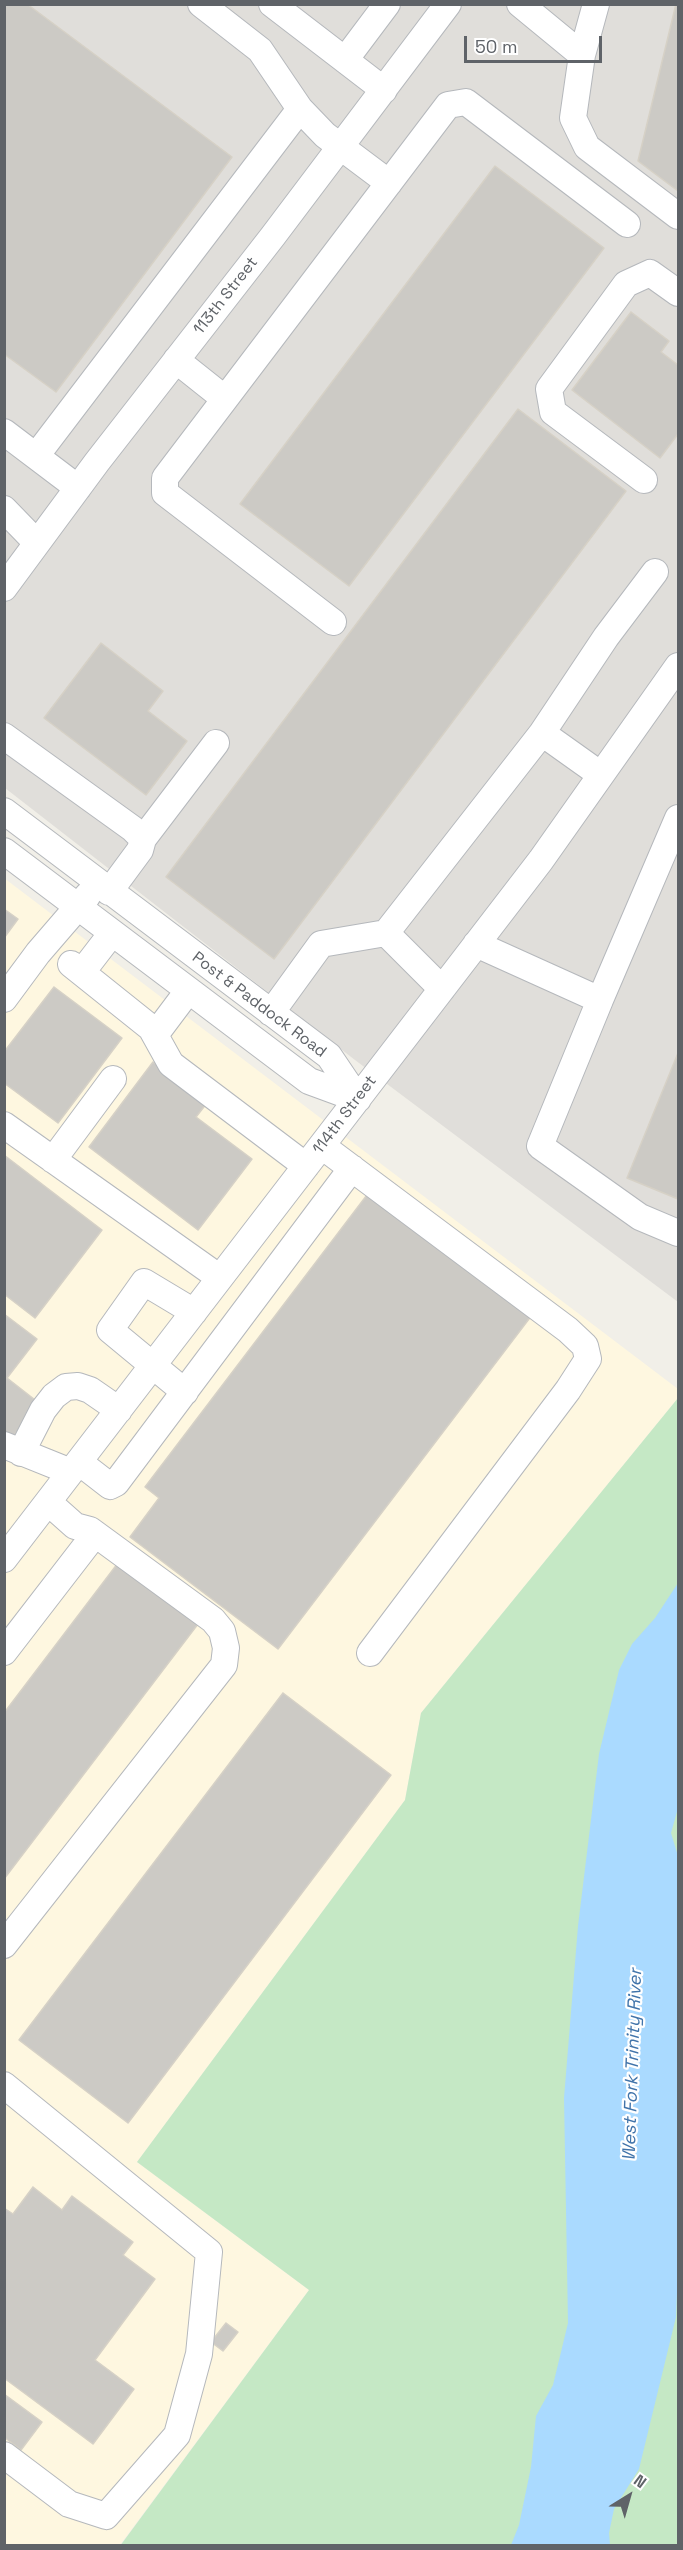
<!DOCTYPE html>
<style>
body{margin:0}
#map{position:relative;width:683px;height:2550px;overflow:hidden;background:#f1efe8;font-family:"Space Grotesk",sans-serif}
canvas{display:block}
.frame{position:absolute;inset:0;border:6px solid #5f6368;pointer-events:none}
.north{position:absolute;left:599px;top:2466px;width:60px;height:60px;-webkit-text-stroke:4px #fff;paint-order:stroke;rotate:37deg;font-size:16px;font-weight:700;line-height:24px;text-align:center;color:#5f6368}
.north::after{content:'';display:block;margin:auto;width:21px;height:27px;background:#5f6368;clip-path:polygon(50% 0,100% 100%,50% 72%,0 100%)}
.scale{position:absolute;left:464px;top:36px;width:138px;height:27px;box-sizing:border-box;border:3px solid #5f6368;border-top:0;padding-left:8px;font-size:18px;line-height:21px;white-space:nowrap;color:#5f6368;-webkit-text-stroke:4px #fff;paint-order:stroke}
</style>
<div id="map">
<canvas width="683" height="2550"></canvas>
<div class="frame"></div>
<div class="north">N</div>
<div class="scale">50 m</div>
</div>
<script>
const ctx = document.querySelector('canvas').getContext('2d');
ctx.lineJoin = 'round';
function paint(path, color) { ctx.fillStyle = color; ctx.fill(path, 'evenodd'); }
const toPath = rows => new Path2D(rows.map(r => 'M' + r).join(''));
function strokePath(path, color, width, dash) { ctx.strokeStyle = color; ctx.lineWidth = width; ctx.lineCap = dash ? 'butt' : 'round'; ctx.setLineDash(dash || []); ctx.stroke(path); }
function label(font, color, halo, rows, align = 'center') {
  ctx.font = font + ' "Space Grotesk",sans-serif'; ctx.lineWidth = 4.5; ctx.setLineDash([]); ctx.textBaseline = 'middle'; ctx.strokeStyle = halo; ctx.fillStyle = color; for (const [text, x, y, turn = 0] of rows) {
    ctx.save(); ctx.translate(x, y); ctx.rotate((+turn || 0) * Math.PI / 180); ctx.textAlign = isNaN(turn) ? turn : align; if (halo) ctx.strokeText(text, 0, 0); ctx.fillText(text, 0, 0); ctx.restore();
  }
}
paint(toPath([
 [4,878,678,1389,678,1398,421,1713,405,1800,137,2162,309,2290,120,2545,5,2545]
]), '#fef7e0');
paint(toPath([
 [4,5,678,5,678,1302,355,1060,5,788]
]), '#e0deda');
paint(toPath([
 [678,1398,678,2545,120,2546,309,2290,137,2162,405,1800,421,1713]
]), '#c5e8c5');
paint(toPath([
 [678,1583,678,1808,671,1833,678,1856,678,2268,676,2317,639,2469,614,2509,609,2533,610,2545,511,2545,519,2525,531,2467,536,2416,553,2385,568,2323,564,2098,578,1926,599,1754,619,1670,632,1644,655,1618]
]), '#aadaff');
const building = toPath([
 [4,4,27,4,232,157,56,392,4,354,4,4],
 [676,4,678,4,678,191,638,161,676,4],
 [495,166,604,248,349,586,240,504,495,166],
 [631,312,669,341,661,352,678,365,678,434,660,458,572,390,631,312],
 [518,409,626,491,274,959,166,877,518,409],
 [101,643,163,691,148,711,187,741,146,795,44,718,101,643],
 [4,909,18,919,4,938,4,909],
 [54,987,122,1038,58,1123,4,1083,4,1052,54,987],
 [678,1053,678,1199,627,1178,678,1053],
 [153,1062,207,1103,196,1117,252,1159,198,1230,89,1147,153,1062],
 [4,1155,102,1230,35,1318,4,1294,4,1155],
 [370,1191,532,1315,278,1649,130,1537,159,1498,145,1487,370,1191],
 [4,1314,37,1339,7,1378,39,1403,13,1437,4,1431,4,1314],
 [118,1563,198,1624,4,1879,4,1713,118,1563],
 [283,1693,391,1775,128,2123,19,2040,283,1693],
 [33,2187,62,2210,72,2196,133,2242,123,2255,155,2279,95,2360,134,2389,93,2444,4,2378,4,2208,13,2214,33,2187],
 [226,2323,238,2332,223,2351,211,2342,226,2323],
 [4,2394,42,2422,21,2450,4,2437,4,2394]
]);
paint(building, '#cccac5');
strokePath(building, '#d6d1c6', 1.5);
const minor = toPath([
 [201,4,260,50,300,109,325,135,389,183],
 [272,4,384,90],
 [520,4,582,55,573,118,587,147,678,216],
 [582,55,596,4],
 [345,60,387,4],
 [176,360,225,399],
 [4,432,78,488],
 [36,456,300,109],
 [644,480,553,412,549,389,626,284,650,273,678,293],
 [4,509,37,543],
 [4,588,97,462,273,236,448,4],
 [333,622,165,493,165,478,448,105,466,102,627,224],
 [4,736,133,829,143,839,140,850,109,892],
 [601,775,542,733,606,637,655,572],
 [4,811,329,1056,358,1099],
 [143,839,216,743],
 [4,851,309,1081,358,1099],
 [476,944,600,1000,678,818],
 [71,964,151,1028,171,1064,306,1166],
 [82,972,112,933],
 [442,989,386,933,542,733],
 [4,999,38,953,88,895],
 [600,1000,540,1146,640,1217,678,1233],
 [271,1013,321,944,386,933],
 [155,1035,188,991],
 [4,1125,220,1278],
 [322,1146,568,1330,585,1346,588,1359,568,1390,370,1653],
 [53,1160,113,1079],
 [185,1392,110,1330,144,1282,194,1312],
 [4,1445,71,1472],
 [21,1453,43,1410,54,1396,66,1387,78,1386,90,1390,119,1410],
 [79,1462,110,1486,116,1483,352,1168],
 [4,1559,541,860,678,666],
 [4,1652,95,1534],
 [4,1945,224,1665,226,1648,222,1631,213,1620,90,1530,75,1526,48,1502],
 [4,2085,209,2252,199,2354,177,2435,106,2516,69,2504,4,2455]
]);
strokePath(minor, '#b5b8bc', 28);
strokePath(minor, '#fff', 26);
label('16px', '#5f6368', '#fff', [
 ["113th Street",226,296,-52],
 ["Post & Paddock Road",259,1005,37],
 ["114th Street",345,1115,-53]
]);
label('italic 18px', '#4174aa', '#fff', [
 ["West Fork Trinity River",633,2065,-88]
]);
</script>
